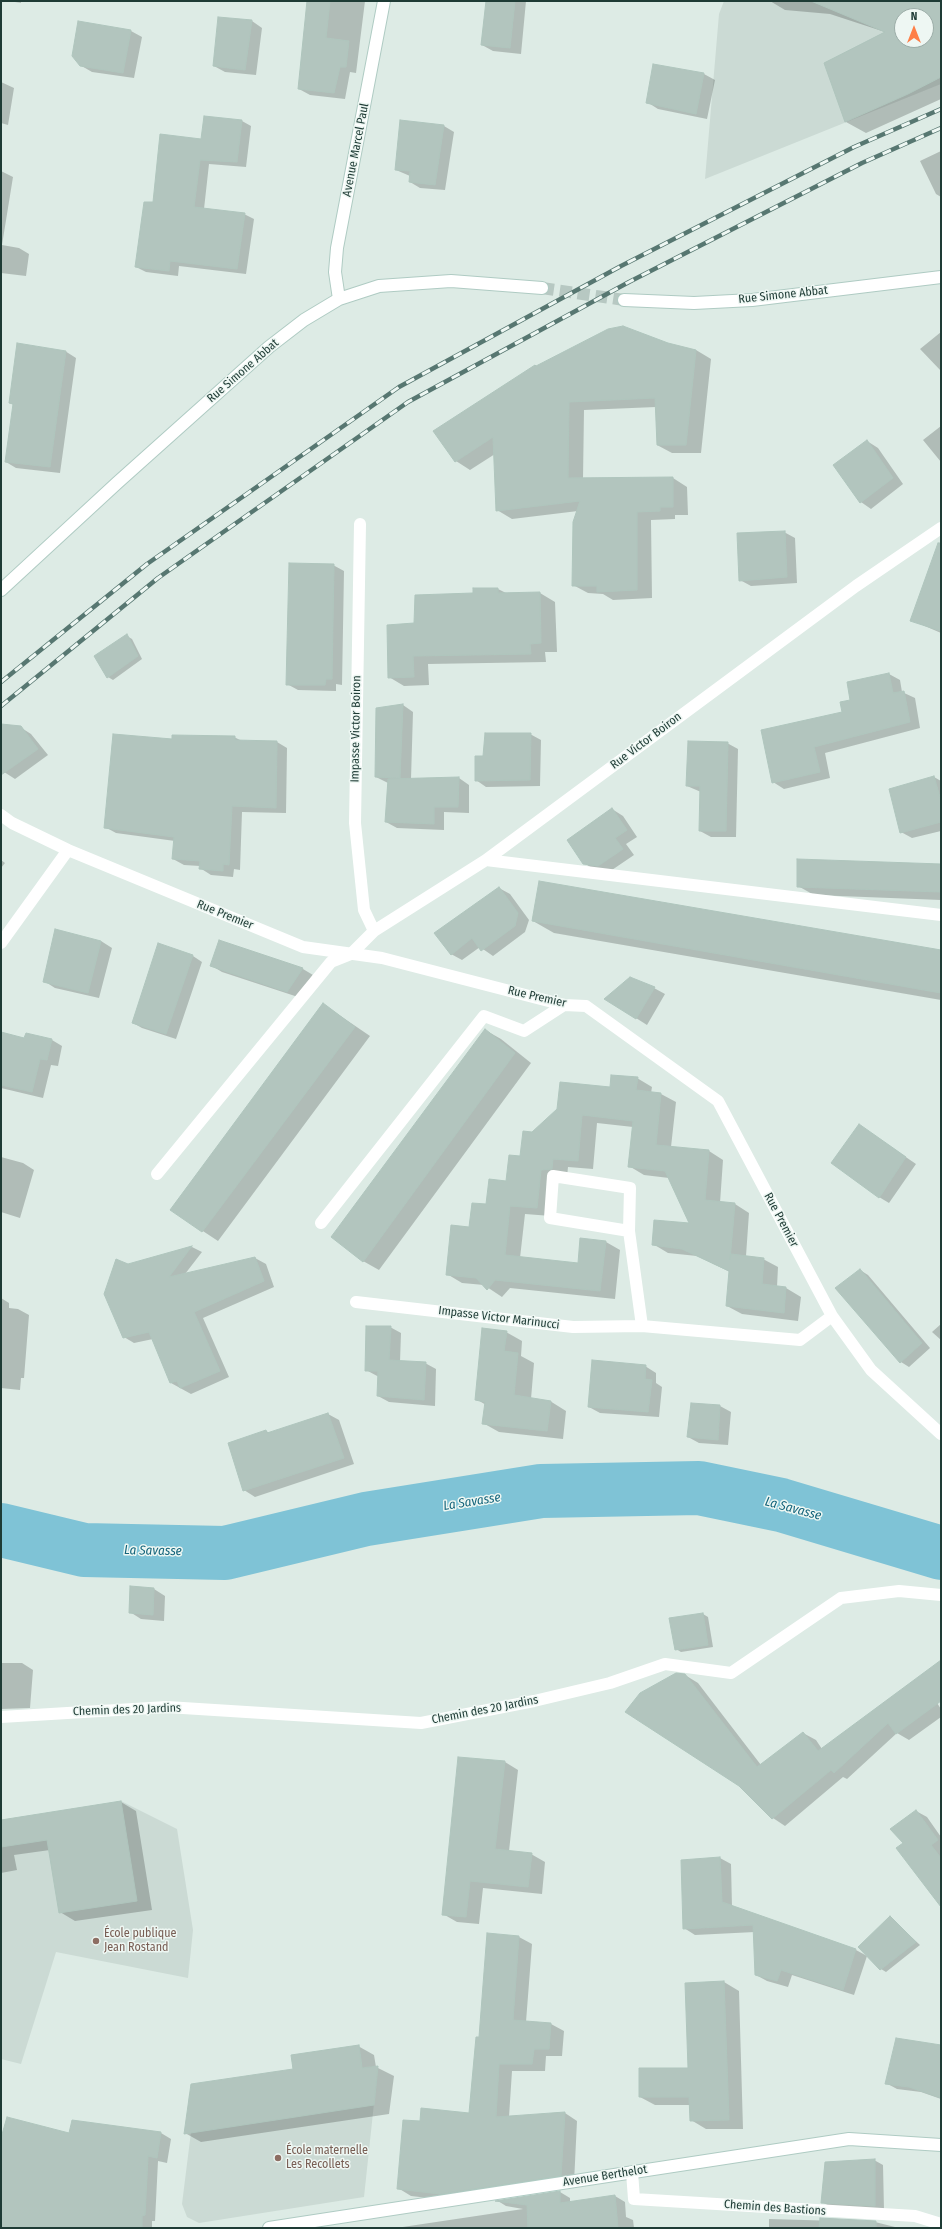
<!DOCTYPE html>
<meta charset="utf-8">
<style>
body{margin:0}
#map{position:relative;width:942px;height:2229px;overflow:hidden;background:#ddebe5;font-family:"Fira Sans Condensed",sans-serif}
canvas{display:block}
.frame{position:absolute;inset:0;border:2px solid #1e3b35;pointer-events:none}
.north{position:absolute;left:894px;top:8px;width:40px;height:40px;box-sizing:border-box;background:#eef7f3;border:1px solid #9baca7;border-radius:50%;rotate:0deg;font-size:11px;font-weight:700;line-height:16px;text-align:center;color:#1e3b35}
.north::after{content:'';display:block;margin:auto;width:14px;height:18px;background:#fe7f47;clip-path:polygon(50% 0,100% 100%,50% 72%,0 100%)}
</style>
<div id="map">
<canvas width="942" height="2229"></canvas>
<div class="frame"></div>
<div class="north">N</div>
</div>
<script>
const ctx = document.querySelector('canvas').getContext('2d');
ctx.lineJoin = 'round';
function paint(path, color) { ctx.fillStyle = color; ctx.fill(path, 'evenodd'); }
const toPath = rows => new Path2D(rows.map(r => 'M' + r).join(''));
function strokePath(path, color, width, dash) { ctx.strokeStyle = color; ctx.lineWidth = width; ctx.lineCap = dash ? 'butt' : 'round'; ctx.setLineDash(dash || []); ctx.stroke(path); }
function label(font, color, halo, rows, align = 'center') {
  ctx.font = font + ' "Fira Sans Condensed",sans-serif'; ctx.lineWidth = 3; ctx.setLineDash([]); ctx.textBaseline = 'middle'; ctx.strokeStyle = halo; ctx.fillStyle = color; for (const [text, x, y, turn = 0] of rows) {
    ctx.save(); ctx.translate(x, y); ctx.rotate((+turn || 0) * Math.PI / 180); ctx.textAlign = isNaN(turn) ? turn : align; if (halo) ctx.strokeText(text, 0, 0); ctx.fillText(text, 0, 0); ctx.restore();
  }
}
paint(toPath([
 [724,1,941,1,941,84,705,179,719,14],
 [902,16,926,16,926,40,902,40],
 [121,1801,177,1829,193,1930,188,1978,56,1952,21,2064,1,2059,1,1820],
 [359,2045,361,2068,378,2066,364,2197,199,2223,187,2217,182,2204,191,2132,188,2106,189,2094,192,2093,190,2085,293,2070,291,2055]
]), '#cbdad4');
paint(toPath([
 [9,1,21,1,21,3],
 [308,1,365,1,356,73,350,72,345,99,310,95,299,89],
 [487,1,526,1,521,54,493,51,482,45],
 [770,1,941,1,941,99,866,133,846,122,825,63,885,32,830,14,785,10],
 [902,16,926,16,926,40,902,40],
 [252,21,262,28,256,75,225,72,214,66],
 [79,22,131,31,142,37,134,78,92,72,80,65],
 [654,65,704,74,715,80,707,119,658,109,647,102],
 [1,82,14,88,8,125,1,123],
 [242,121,251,126,246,167,209,164,204,209,244,214,254,219,246,274,179,266,178,276,146,272,136,267,154,204,202,140],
 [444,126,454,132,445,190,420,188,410,182,410,176,396,170],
 [941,151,941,197,936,194,920,161],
 [1,171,13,177,2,245,19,248,29,254,26,276,1,273],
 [941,332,941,371,920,349],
 [667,344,696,350,711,359,701,453,672,453,657,445,656,407,584,410,583,479,673,478,687,487,688,515,675,515,675,519,651,520,652,598,613,600,603,594,588,593,573,585,578,511,512,519,497,510,495,454,470,470,456,461,537,367],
 [65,351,76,358,60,473,16,468,6,462,14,405,10,403],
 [941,426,941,462,923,440],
 [867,441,878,448,903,484,871,509,861,502],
 [784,532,795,538,797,583,751,586,740,580],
 [333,565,344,571,342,685,336,684,336,691,298,690,287,684],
 [941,576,941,633,911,620],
 [498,589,506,593,540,593,555,602,557,652,545,652,546,662,428,664,429,685,404,686,389,677,415,624,474,594],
 [127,636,132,639,142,659,113,680,108,677],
 [889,674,900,680,902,692,915,698,920,728,825,753,830,778,784,789,773,782,843,713,851,701],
 [403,705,413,712,411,779,459,778,469,785,469,813,444,812,444,830,397,828,386,822,388,783,376,777],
 [20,727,31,734,48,755,15,779,1,770,1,731],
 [530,734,541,740,540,786,486,787,476,780,484,757],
 [234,737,242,741,277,742,287,748,286,813,242,812,240,870,234,869,233,877,211,875,200,868,200,866,184,865,173,859,175,841,116,833,105,827,172,740],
 [727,743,738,749,736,837,711,837,700,831,701,792,687,786],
 [934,777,941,781,941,831,912,838,901,832],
 [612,809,623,816,637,837,626,844,634,855,609,872,595,870,584,863],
 [1,860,5,863,1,868],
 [941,865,941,900,814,895,798,886],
 [499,888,510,894,529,920,525,932,493,956,480,947,462,960,451,954],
 [533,921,941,951,941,1000,554,933],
 [101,941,112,948,99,998,55,988,44,981],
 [220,941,303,969,313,975,298,997,222,972,212,966],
 [193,956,202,962,176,1039,142,1028,133,1023],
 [654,988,665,994,647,1025,606,999],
 [323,1004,370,1036,218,1241,171,1210],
 [485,1030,501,1039,531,1063,379,1270,363,1261],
 [1,1033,25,1039,52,1040,62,1046,58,1066,51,1065,43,1098,1,1088],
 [637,1078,652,1087,651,1093,661,1094,676,1102,671,1147,709,1151,723,1160,720,1203,735,1204,749,1213,746,1256,763,1259,778,1267,777,1287,786,1288,801,1297,798,1321,742,1314,727,1306,730,1272,697,1256,668,1253,653,1244,691,1224,669,1178,644,1175,629,1166,633,1127,597,1123,593,1169,568,1167,567,1177,555,1178,551,1216,525,1214,520,1258,579,1264,606,1242,620,1250,615,1299,510,1288,502,1297,484,1285,462,1283,447,1274,470,1228,507,1182,532,1133,611,1089],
 [859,1125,916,1164,889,1203,879,1197],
 [1,1157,23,1163,34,1170,20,1218,1,1212],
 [192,1247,202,1252,185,1274,255,1258,266,1264,274,1287,203,1318,229,1377,191,1394,171,1383,153,1339,134,1343,124,1337,128,1265],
 [860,1270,868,1275,930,1348,909,1367,901,1362],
 [1,1298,9,1303,9,1308,18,1309,29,1315,24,1378,21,1378,20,1390,1,1388],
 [941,1324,941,1340,932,1332],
 [390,1327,401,1333,400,1362,425,1363,436,1369,435,1406,389,1402,378,1396,379,1377,366,1370],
 [506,1332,522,1341,521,1356,534,1363,531,1399,550,1401,566,1411,563,1439,499,1432,483,1423,486,1405,476,1399],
 [645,1366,656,1373,656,1383,662,1387,659,1417,600,1413,589,1407],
 [692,1404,720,1406,731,1412,728,1445,699,1443,688,1437],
 [328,1414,339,1420,354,1464,255,1497,244,1490,266,1431,270,1433],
 [131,1587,154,1589,165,1596,164,1621,141,1619,130,1612],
 [703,1614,708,1617,713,1647,681,1652,676,1649],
 [1,1663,22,1663,33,1670,30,1708,1,1709],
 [685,1675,698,1683,761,1765,803,1733,816,1740,822,1749,927,1688,941,1709,941,1717,909,1740,897,1733,847,1779,843,1777,785,1826,773,1818,740,1785],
 [505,1762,518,1770,509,1851,531,1854,545,1862,542,1894,483,1888,479,1924,457,1922,443,1914],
 [121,1802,136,1811,152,1910,75,1921,60,1912,50,1850,14,1855,17,1870,1,1873,1,1821],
 [916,1811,927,1817,941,1837,941,1896,904,1843],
 [720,1858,731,1864,732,1907,856,1950,867,1956,854,1995,792,1975,788,1987,767,1981,756,1975,755,1932,695,1935,684,1928],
 [890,1917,920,1945,886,1972,881,1969],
 [488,1934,519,1937,532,1944,526,2022,551,2024,564,2031,562,2056,546,2056,545,2071,512,2071,509,2117,565,2113,577,2121,574,2183,454,2201,411,2196,398,2188,421,2122,470,2114,480,2038],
 [724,1982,739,1991,743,2129,706,2129,691,2120,691,2105,655,2105,640,2097,689,2069],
 [358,2046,374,2055,376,2067,394,2076,389,2114,201,2142,185,2133,294,2070],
 [941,2046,941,2099,921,2092,897,2089,886,2083],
 [161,2133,171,2139,167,2163,158,2161,155,2221,152,2221,152,2228,1,2228,1,2146,70,2134],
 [874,2160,883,2165,884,2210,831,2207,822,2202],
 [560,2192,570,2198,570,2203,615,2196,625,2202,626,2217,633,2220,634,2228,396,2228,523,2209,506,2206,498,2201],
 [769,2219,875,2222,899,2228,769,2228]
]), '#0003');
strokePath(toPath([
 [1,1530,84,1550,225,1553,366,1519,541,1491,699,1488,781,1505,941,1553]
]), '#7fc3d6', 54);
const building = toPath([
 [307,1,330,1,326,38,349,41,346,67,340,67,334,93,298,89,307,1],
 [486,1,515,1,510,48,481,45,486,1],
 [811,1,941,1,941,77,908,94,845,122,824,63,885,32,811,1],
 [902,16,926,16,926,40,902,40,902,16],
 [218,17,252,20,245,70,213,66,218,17],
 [78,21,131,30,123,73,80,66,72,56,78,21],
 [653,64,704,73,696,114,646,103,653,64],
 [204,116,242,120,237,162,200,160,194,207,245,213,237,269,170,261,169,271,135,267,144,202,153,202,160,134,201,139,204,116],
 [400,120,444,125,435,185,409,182,410,171,395,170,400,120],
 [623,326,668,343,696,350,686,445,657,445,655,398,569,402,568,478,673,477,673,507,660,507,660,511,637,512,637,590,597,592,597,586,572,586,573,522,580,501,496,511,493,437,455,462,433,431,535,365,536,366,608,329,623,326],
 [17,343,66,351,50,467,5,462,13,404,9,403,17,343],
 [867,440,893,478,860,503,833,465,867,440],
 [785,531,787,577,739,581,737,533,785,531],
 [938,543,941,543,941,631,910,621,938,543],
 [289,563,334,564,332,679,326,679,325,685,286,685,289,563],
 [473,588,498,588,498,593,540,592,541,643,530,644,531,654,413,656,414,677,388,678,387,625,414,623,415,595,473,593,473,588],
 [127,634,138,656,107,678,94,656,127,634],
 [889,673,893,693,904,691,910,722,814,747,820,772,772,783,761,730,842,712,840,702,850,700,847,682,889,673],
 [403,704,400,778,375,777,376,708,403,704],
 [1,724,21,726,38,749,1,775,1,724],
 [485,733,531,733,530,780,475,781,475,756,483,756,485,733],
 [113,734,172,739,172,735,235,736,235,740,277,741,276,808,232,806,229,865,223,864,223,871,199,869,200,861,172,859,174,837,104,828,113,734],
 [688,741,728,742,726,831,699,831,700,786,686,786,688,741],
 [934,776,941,801,941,822,900,833,889,789,934,776],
 [459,777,458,807,434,807,434,824,385,822,388,779,459,777],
 [612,808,627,830,615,838,623,849,598,866,583,864,567,840,612,808],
 [797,859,941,864,941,892,797,887,797,859],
 [539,881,941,950,941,993,532,921,539,881],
 [499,887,518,913,515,926,481,951,472,938,451,955,434,933,499,887],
 [55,929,101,941,88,993,43,982,55,929],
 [219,940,303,968,287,992,210,966,219,940],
 [158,943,193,955,166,1034,132,1023,158,943],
 [630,977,655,987,636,1019,604,999,630,977],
 [323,1003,355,1027,202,1232,170,1210,323,1003],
 [485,1029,515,1053,363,1262,331,1237,485,1029],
 [1,1032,24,1038,26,1033,52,1039,47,1060,40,1059,32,1092,1,1085,1,1032],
 [611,1075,638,1077,636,1090,661,1093,656,1145,709,1150,705,1200,735,1203,730,1260,731,1254,764,1258,762,1284,786,1287,784,1313,726,1306,729,1271,682,1249,652,1245,654,1220,689,1223,665,1171,628,1167,633,1121,582,1115,578,1161,553,1159,552,1169,541,1170,537,1208,510,1206,505,1255,578,1263,580,1238,606,1241,600,1291,495,1280,487,1290,476,1278,446,1275,451,1225,469,1227,472,1203,486,1204,489,1179,506,1181,509,1155,520,1156,523,1131,532,1132,557,1109,560,1082,610,1087,611,1075],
 [859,1124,906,1157,879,1198,831,1163,859,1124],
 [192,1246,169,1277,255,1257,264,1281,194,1312,220,1371,180,1388,177,1381,170,1383,149,1332,123,1338,104,1294,116,1259,128,1264,192,1246],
 [860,1269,922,1343,900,1363,835,1288,860,1269],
 [366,1326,391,1326,389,1360,426,1362,424,1400,377,1396,378,1371,365,1371,366,1326],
 [482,1328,507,1331,504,1351,518,1353,514,1395,551,1401,547,1431,482,1424,485,1402,475,1400,482,1328],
 [592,1360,646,1365,645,1379,652,1380,648,1412,588,1407,592,1360],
 [691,1403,720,1405,718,1440,687,1437,691,1403],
 [328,1413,344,1458,243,1491,228,1443,266,1430,267,1433,328,1413],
 [130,1586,154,1588,153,1615,129,1613,130,1586],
 [703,1613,708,1645,675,1650,669,1618,703,1613],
 [941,1660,941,1701,896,1734,888,1723,834,1773,831,1770,772,1819,739,1786,625,1712,640,1693,676,1673,685,1674,757,1767,803,1732,818,1751,941,1660],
 [458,1757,505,1761,495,1849,532,1853,528,1887,470,1881,466,1917,442,1915,458,1757],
 [121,1801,137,1901,59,1913,47,1840,1,1847,1,1820,121,1801],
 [916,1810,938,1840,931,1845,941,1858,941,1907,896,1848,903,1843,890,1829,916,1810],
 [720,1857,722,1902,856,1949,843,1990,781,1970,777,1981,755,1975,753,1925,683,1929,681,1860,720,1857],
 [890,1916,916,1942,880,1970,858,1947,890,1916],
 [487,1933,519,1936,513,2020,551,2023,549,2049,534,2049,532,2064,499,2064,496,2117,565,2112,561,2176,440,2194,397,2189,403,2120,420,2121,421,2108,469,2113,476,2037,479,2037,487,1933],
 [724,1981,729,2120,690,2121,689,2097,639,2097,639,2068,688,2068,685,1983,724,1981],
 [896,2038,941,2045,941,2098,909,2087,885,2084,896,2038],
 [359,2045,362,2068,378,2066,374,2105,184,2134,191,2084,293,2069,291,2055,359,2045],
 [7,2117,69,2133,72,2120,161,2132,157,2158,148,2156,145,2215,142,2216,142,2228,1,2228,1,2138,7,2117],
 [875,2159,875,2206,821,2203,825,2162,875,2159],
 [560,2191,560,2203,615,2195,618,2228,528,2228,527,2205,495,2201,560,2191],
 [820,2218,876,2221,876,2228,819,2228,820,2218]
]);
paint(building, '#b2c5be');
strokePath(building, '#afc5bd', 1);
strokePath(toPath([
 [542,288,624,300]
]), '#b7c8c2', 12, [12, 6]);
const secondary = toPath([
 [339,299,335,272,337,248,384,1],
 [624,300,694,303,752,300,941,277],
 [1,590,117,483,269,347,304,320,339,299,379,286,451,281,542,288],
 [269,2228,849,2139,941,2145]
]);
strokePath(secondary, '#afcbc3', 14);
strokePath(toPath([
 [360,524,355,823,364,910,374,931],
 [1,815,12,823,68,850,303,947,382,958,564,1005,586,1006,718,1101,832,1316,871,1370,941,1434],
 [486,860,941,915],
 [1,943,68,850],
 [157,1174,331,962,351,954,374,931,486,860,856,586,941,528],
 [321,1223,484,1016,524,1031,564,1005],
 [629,1231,550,1218,553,1176,630,1188,629,1231,642,1326,800,1340,832,1316],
 [356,1302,573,1327,642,1326],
 [1,1717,167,1707,421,1723,534,1701,610,1683,665,1664,731,1673,841,1598,899,1591,941,1595],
 [632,2172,634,2199,915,2216,941,2224]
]), '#fff', 12);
strokePath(secondary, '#fff', 12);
const rail = toPath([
 [1,682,147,564,399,387,621,266,854,147,941,109],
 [1,706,158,578,408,402,629,282,862,163,941,128]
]);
strokePath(rail, '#577771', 4.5);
strokePath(rail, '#eef7f3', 3, [9]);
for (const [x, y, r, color] of [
 [96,1941,4,"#8d6e63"],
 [278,2158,4,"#8d6e63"]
]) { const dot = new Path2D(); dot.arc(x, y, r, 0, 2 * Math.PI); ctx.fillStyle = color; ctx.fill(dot); strokePath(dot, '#eef7f3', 1.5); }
label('12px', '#1e3b35', '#eef7f3', [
 ["Avenue Marcel Paul",356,150,-79],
 ["Rue Simone Abbat",783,295,-6],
 ["Rue Simone Abbat",243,371,-41],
 ["Impasse Victor Boiron",356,729,-89],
 ["Rue Victor Boiron",646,741,-37],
 ["Rue Premier",225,915,22],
 ["Rue Premier",537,997,13],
 ["Rue Premier",781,1220,62],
 ["Impasse Victor Marinucci",499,1318,7],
 ["Chemin des 20 Jardins",127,1710,-2],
 ["Chemin des 20 Jardins",485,1710,-11],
 ["Avenue Berthelot",605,2176,-9],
 ["Chemin des Bastions",775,2208,4]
]);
label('12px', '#785e54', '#eef7f3', [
 ["École publique",104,1934],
 ["Jean Rostand",104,1948],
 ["École maternelle",286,2151],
 ["Les Recollets",286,2165]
], 'left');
label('italic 13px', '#13647b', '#eef7f3', [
 ["La Savasse",472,1502,-9],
 ["La Savasse",793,1509,15],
 ["La Savasse",153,1551,1]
]);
</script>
